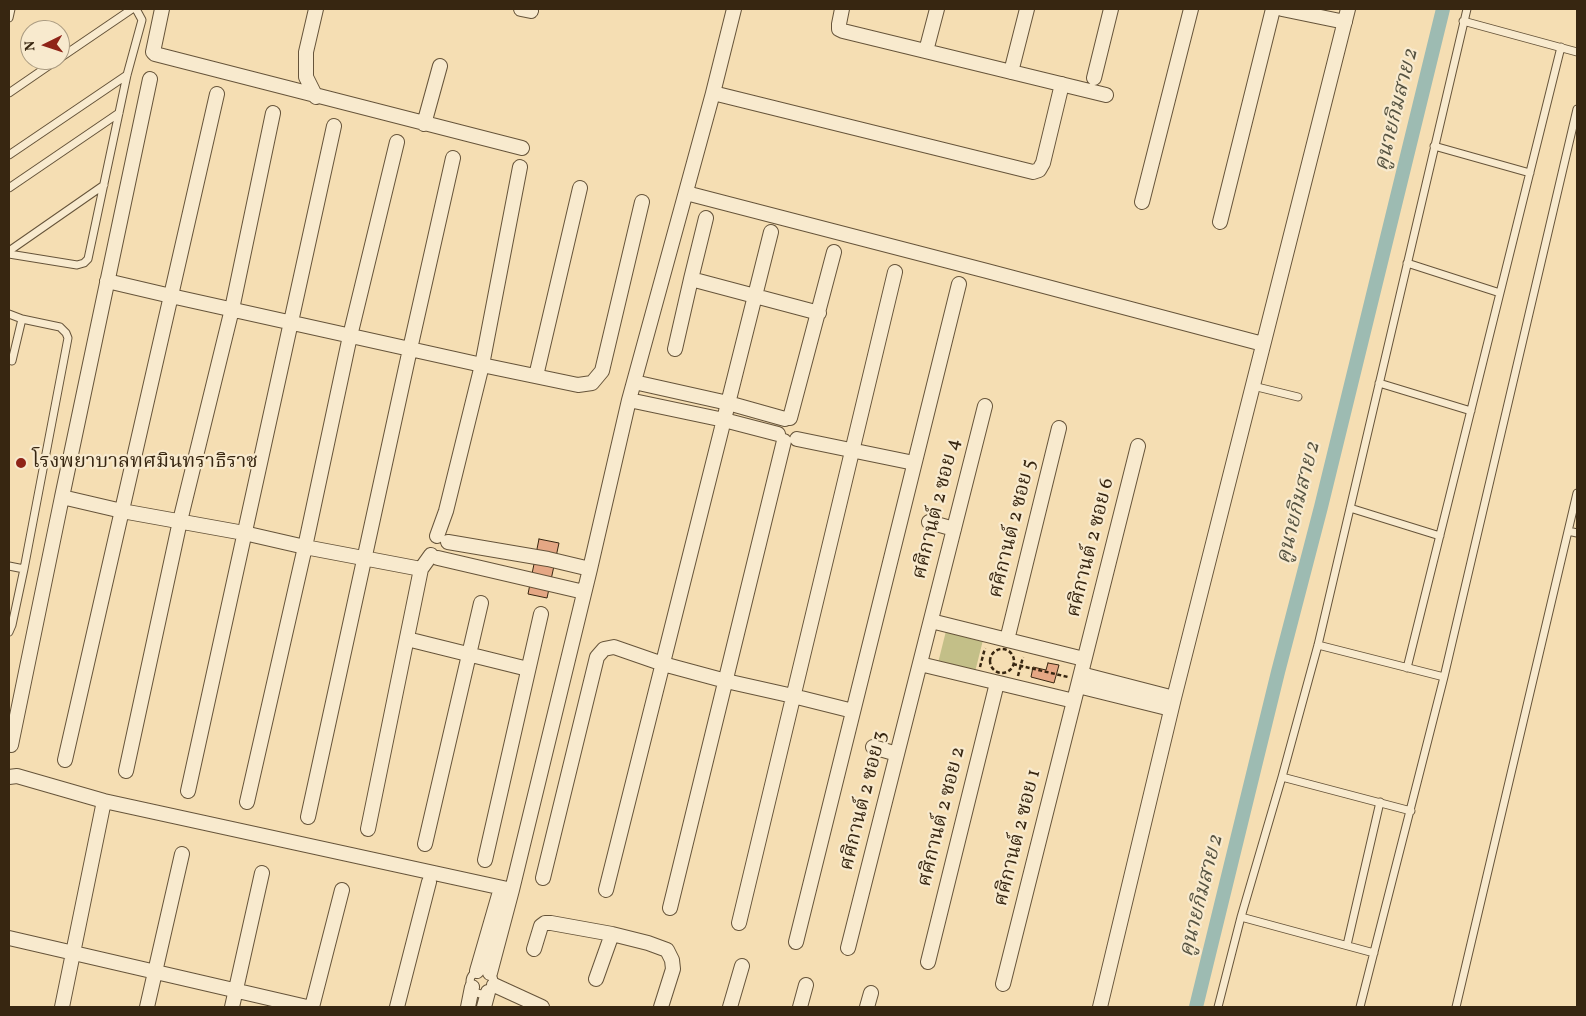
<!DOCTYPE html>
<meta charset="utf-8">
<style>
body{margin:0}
#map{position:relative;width:1586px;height:1016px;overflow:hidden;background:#f5deb3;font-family:Vollkorn,serif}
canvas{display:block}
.frame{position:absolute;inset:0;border:10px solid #372611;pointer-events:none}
.north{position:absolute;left:20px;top:20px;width:50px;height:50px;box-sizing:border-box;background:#f8eace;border:1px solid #ab9c82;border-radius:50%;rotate:266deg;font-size:14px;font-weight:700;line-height:20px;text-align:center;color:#372611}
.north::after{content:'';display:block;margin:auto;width:18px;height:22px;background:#8f2418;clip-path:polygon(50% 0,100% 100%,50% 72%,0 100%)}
</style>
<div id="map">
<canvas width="1586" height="1016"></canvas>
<div class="frame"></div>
<div class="north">N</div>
</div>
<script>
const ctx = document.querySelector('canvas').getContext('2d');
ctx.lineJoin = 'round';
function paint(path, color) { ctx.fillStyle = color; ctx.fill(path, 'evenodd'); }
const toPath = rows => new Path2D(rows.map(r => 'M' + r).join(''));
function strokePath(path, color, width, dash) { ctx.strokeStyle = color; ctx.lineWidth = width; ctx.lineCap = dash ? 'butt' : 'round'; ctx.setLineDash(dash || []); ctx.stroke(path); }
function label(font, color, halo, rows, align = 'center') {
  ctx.font = font + ' Vollkorn,"Noto Serif Thai",serif'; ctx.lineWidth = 4.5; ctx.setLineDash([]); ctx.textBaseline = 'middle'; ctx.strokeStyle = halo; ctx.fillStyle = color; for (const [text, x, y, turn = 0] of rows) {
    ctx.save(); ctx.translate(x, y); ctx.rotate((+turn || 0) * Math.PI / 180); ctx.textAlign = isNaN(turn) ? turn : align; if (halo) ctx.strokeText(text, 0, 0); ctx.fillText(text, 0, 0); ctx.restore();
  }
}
paint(toPath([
 [946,631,983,640,975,672,938,663]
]), '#c3bf88');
strokePath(toPath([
 [1196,1007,1278,672,1321,507,1443,9]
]), '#9dbbb2', 14);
const building = toPath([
 [539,539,559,543,547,598,528,594,539,539],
 [1048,663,1059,665,1054,683,1031,677,1033,667,1046,670,1048,663]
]);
paint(building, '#e5a784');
strokePath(building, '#372611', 1);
const service = toPath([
 [9,18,11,9],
 [1463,21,1577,52],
 [60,58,132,9],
 [9,93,57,60],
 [1434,146,1530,173],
 [9,155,127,75],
 [9,188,119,113],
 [9,251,104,185],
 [9,254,77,265,84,263,88,259,127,75,142,20,136,9],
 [1407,263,1500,293],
 [9,314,22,319,60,327,66,333,68,338,24,569],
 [12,361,22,319],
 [1379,383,1471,411],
 [1253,386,1298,397],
 [1350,508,1440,536],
 [1568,531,1577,533],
 [9,566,24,569,12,625,9,632],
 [1318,645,1444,677],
 [1407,668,1561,47],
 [1282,777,1411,811],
 [1241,917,1374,953],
 [1347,945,1380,802],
 '470 982a12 12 0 1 1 24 0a12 12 0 1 1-24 0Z',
 [1218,1007,1241,917,1282,777,1318,645,1467,9],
 [1360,1007,1444,677,1577,109],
 [1456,1007,1577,493]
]);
const minor = toPath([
 [162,9,153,52,155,54,522,148],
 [316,9,306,52,306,77,316,97],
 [521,9,531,11],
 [842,9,839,24,839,29,843,31,1106,95],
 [1282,9,1345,22],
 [926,51,937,9],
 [1011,72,1027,9],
 [1094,78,1111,9],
 [150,79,62,497,122,511,244,533,305,547,421,569],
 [713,93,1033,172,1039,170,1043,163,1062,84],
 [424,124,440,66],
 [686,193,987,271,1263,344],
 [1142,202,1191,9],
 [706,218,691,279,819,313],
 [1220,222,1273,9],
 [107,281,171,296,482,365,578,385,592,383,602,371,642,202],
 [675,349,691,279],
 [536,376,580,188],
 [634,382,728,403,785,419],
 [629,400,724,420,778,434],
 [790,418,834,252],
 [797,439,914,463],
 [929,522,954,529],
 [437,536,446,511,482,365,520,167],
 [448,542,548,559,590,569],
 [438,558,584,592],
 [931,621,1084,659],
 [407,639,528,669],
 [1007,640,1059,428],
 [920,664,1074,701],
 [1081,674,1174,698],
 [1078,686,1171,709],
 [11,745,62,497],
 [873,747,897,754],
 [65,760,217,94],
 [126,771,180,521,232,309,273,113],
 [9,777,17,776,104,801,512,890],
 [188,791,334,126],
 [247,802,305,547,350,336,397,142],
 [308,817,410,349,453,158],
 [368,829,421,569,431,555],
 [425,844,481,603],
 [485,860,541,614],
 [543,878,597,657,604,649,614,647,663,664,726,681,793,696,853,711],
 [606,890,771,232],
 [670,908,784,441],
 [739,923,895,272],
 [9,938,307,1007],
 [796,942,959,284],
 [848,948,985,406],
 [534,949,541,926,545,923,551,923,612,934,648,943,667,950,672,960,673,969,661,1007],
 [928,962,997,683],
 [477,971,501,888],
 [490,973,512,890,590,569,629,400,713,93,734,9],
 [596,979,612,934],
 [1003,984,1138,446],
 [494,985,542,1007],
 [62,1007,104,801],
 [147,1007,182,854],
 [232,1007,262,873],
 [312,1007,342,890],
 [397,1007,429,882],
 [468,1007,472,987],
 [484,1007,488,992],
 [730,1007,742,966],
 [800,1007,806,985],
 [867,1007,871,993],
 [1100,1007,1174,698,1348,9]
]);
strokePath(service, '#66543a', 9);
strokePath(minor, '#66543a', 16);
strokePath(toPath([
 '990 661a12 12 0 1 1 24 0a12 12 0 1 1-24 0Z',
 [1013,664,1068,677],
 [980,667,985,648],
 [1018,676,1023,657]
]), '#372611', 2.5, [4, 2.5]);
strokePath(service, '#f8eace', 7);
strokePath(minor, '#f8eace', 14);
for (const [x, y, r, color] of [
 [21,463,6,"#8f2418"]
]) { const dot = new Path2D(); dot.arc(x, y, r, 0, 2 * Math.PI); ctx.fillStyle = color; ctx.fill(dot); strokePath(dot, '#f8eace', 2); }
label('20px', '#372611', '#f8eace', [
 ["โรงพยาบาลทศมินทราธิราช",32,463]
], 'left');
label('20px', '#372611', '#f8eace', [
 ["ศศิกานต์ 2 ซอย 4",938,509,-76],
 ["ศศิกานต์ 2 ซอย 5",1014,529,-76],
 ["ศศิกานต์ 2 ซอย 6",1092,548,-76],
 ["ศศิกานต์ 2 ซอย 3",865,801,-76],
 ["ศศิกานต์ 2 ซอย 2",943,817,-76],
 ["ศศิกานต์ 2 ซอย 1",1019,838,-76]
]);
label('italic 21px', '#565341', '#f8eace', [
 ["คูนายกิมสาย 2",1398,110,-76],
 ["คูนายกิมสาย 2",1300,503,-76],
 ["คูนายกิมสาย 2",1203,896,-76]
]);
</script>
